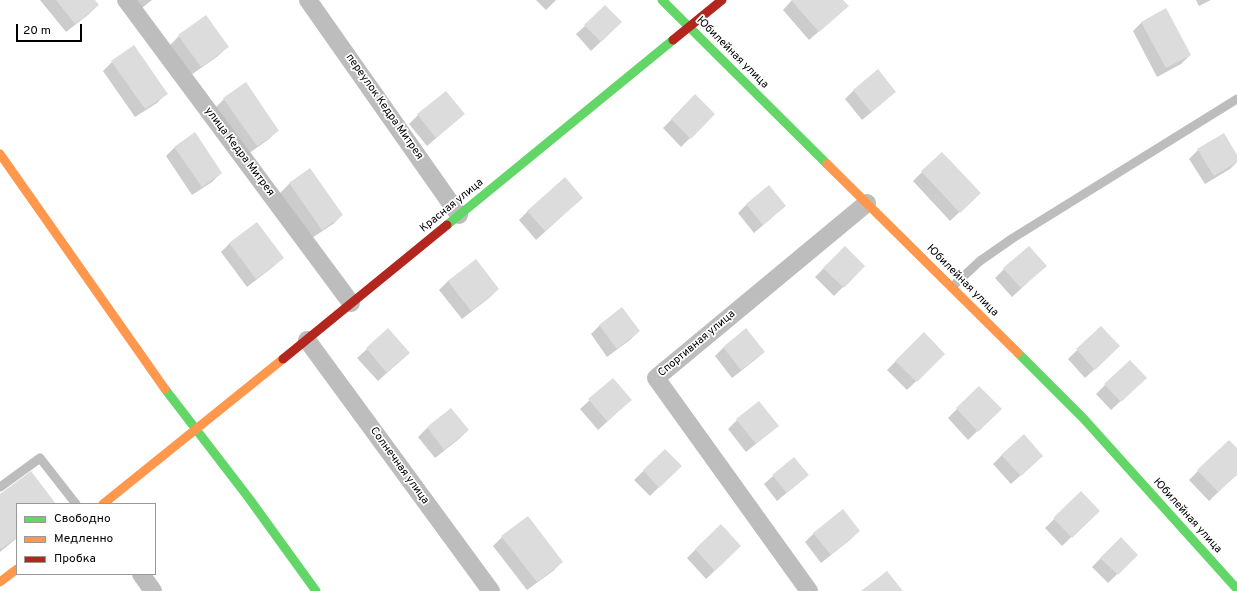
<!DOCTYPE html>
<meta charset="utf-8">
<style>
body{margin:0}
#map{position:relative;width:1237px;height:591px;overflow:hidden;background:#fff;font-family:Overpass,sans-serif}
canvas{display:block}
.legend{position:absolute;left:16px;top:503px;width:140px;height:72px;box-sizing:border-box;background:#fff;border:1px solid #999;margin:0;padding:5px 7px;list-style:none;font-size:12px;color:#000}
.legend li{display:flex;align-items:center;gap:8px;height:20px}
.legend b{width:20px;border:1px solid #999}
.scale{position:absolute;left:16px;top:24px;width:66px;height:18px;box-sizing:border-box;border:2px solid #000;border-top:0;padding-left:5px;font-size:12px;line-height:14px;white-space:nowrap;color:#000;-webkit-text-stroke:3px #fff;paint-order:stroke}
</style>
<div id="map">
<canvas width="1237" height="591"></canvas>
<ul class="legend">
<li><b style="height:5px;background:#63d668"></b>Свободно</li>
<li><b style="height:5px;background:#ff974d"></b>Медленно</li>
<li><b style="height:5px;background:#b3261e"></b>Пробка</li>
</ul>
<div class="scale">20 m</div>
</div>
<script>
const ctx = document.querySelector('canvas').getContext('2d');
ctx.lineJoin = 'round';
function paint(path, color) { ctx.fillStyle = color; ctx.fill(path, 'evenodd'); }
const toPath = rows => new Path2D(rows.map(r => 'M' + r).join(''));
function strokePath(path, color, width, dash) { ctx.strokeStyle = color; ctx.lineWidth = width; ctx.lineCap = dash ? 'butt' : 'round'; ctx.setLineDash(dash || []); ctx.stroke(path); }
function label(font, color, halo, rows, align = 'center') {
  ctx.font = font + ' Overpass,sans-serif'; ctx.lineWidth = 3.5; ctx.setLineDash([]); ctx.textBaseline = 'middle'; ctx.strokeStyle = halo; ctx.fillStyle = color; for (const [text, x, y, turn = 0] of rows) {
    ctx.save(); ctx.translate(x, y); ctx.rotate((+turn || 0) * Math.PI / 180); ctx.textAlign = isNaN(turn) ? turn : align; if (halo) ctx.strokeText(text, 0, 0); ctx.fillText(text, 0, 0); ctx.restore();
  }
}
paint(toPath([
 [40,0,94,0,98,5,89,14,66,32],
 [135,0,152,0,142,8],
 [536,0,556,0,546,10],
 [792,0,842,0,838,15,809,40,783,10],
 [1196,0,1211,0,1199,6],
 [1142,22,1190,55,1181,64,1157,77,1133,31],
 [585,26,612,31,591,51,576,34],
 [179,36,227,47,218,56,191,75,170,45],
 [112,62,166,94,157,103,135,117,103,71],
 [854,90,895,91,886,100,862,120,845,99],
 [446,92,464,114,427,146,409,124,418,115],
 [695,96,714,114,681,147,663,128],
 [224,99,278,130,269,139,248,154,215,108],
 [175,147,221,173,212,182,192,195,166,156],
 [1198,150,1237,157,1237,162,1230,169,1205,184,1189,159],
 [310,169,342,215,333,224,312,238,280,193,289,184],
 [922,172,970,202,950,221,913,181],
 [582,198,536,240,519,220,528,211],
 [747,204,776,214,754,233,738,213],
 [230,243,282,258,273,267,247,287,221,252],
 [845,247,864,266,834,296,815,277],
 [476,260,498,289,489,298,462,319,439,290,448,281],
 [1004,269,1036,275,1012,297,995,278],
 [600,325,639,331,630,340,607,357,591,334],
 [1101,327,1110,355,1085,378,1068,359],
 [388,330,399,362,378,381,357,358],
 [924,333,944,354,907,390,887,370],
 [724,347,764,352,755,360,732,378,715,356],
 [613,379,631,400,598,430,580,409],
 [1105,385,1136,387,1111,410,1096,394],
 [979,387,1000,409,968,440,948,418],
 [451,409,468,430,459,439,435,458,418,437,427,428],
 [737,420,778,426,746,452,728,429],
 [665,450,671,475,650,496,634,480],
 [1237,450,1237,474,1209,501,1189,480,1198,471],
 [1002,455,1033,464,1011,484,993,464],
 [808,475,777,501,764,484,773,476],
 [1081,493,1098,511,1062,546,1045,528],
 [0,495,55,504,17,504,17,538,0,552],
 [859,531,850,540,821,563,805,542,814,533],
 [502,537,562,562,553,571,527,590,493,546],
 [1121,538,1137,555,1108,583,1092,567],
 [696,549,731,555,706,579,687,558]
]), '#0003');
paint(toPath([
 [56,0,95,0,99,5,75,24],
 [791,0,843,0,849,6,819,32],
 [605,5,622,22,601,42,584,25],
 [1166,8,1191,55,1166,68,1141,22],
 [206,15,229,47,201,67,178,35],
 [134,45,168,94,145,109,111,61],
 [878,69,896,92,871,112,853,90],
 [246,82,279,131,257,146,223,98],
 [446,91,465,114,436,138,417,114],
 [695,94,715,114,691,139,671,119],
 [195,132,222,173,202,187,174,147],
 [1224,133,1237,155,1237,162,1214,176,1197,149],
 [942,152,981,193,960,213,921,171],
 [310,168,343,215,322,230,289,183],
 [565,177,583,198,545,231,527,211],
 [769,185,786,206,763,225,746,204],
 [257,222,284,258,256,279,229,243],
 [845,246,865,266,844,288,823,268],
 [1029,246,1047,266,1021,288,1003,268],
 [476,259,499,289,471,311,448,281],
 [622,307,640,331,617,349,599,325],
 [1101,326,1120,346,1095,370,1076,349],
 [388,328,410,353,387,373,366,348],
 [746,328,765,352,741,370,723,347],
 [924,332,945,354,917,382,895,361],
 [1130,360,1147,378,1121,402,1104,384],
 [613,378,632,400,607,421,588,399],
 [979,386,1002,409,978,432,956,408],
 [759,401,779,426,756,444,736,419],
 [451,408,469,430,444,450,427,427],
 [1024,434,1043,456,1021,476,1001,455],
 [1229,440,1237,448,1237,475,1218,492,1197,470],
 [665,449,682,466,659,488,643,470],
 [794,457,809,475,787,493,772,475],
 [31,471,56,504,17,504,17,537,1,549,0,548,0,494],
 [1081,491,1100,511,1072,538,1053,518],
 [843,509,860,531,831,555,813,533],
 [528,516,563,562,537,582,501,536],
 [721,524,741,546,715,571,695,549],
 [1121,537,1138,555,1118,575,1100,558],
 [887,571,903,591,861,591]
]), '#dcdcdc');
strokePath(toPath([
 [952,287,980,261,1013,238,1237,99],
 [0,487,40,458,76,504]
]), '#bdbdbd', 9);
strokePath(toPath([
 [126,0,351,303],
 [308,0,459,215],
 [307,340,491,591],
 [141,574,153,591],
 [809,591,656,378,867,203]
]), '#bdbdbd', 18);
strokePath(toPath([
 [662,0,827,164],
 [447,225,673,40],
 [1018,353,1084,419,1237,589],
 [165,389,248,497,316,591]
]), '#63d668', 9);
strokePath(toPath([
 [0,154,165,389],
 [827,164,1018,353],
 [103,504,283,359],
 [0,582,17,569]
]), '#ff974d', 9);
strokePath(toPath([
 [673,40,722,0],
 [283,359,447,225]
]), '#b3261e', 9);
label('11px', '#000', '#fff', [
 ["Юбилейная улица",732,53,45],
 ["переулок Кедра Митрея",384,107,55],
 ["улица Кедра Митрея",239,152,53],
 ["Красная улица",452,206,-39],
 ["Юбилейная улица",962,281,45],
 ["Спортивная улица",697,344,-40],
 ["Солнечная улица",399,466,54],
 ["Юбилейная улица",1187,516,48]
]);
</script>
